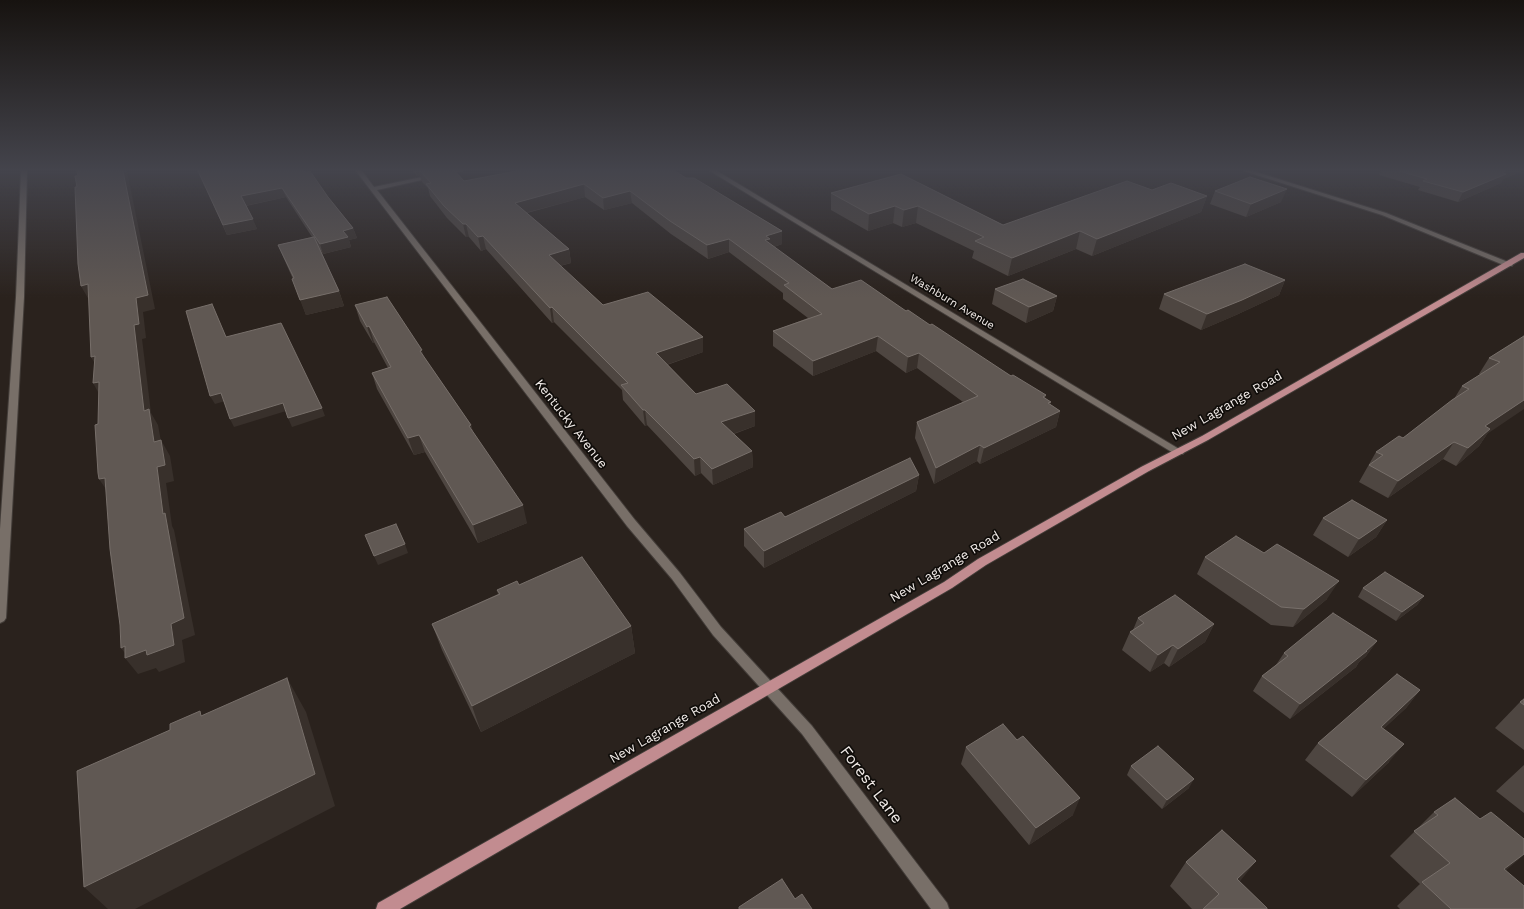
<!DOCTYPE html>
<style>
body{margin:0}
canvas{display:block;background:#2a221d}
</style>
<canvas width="1524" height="909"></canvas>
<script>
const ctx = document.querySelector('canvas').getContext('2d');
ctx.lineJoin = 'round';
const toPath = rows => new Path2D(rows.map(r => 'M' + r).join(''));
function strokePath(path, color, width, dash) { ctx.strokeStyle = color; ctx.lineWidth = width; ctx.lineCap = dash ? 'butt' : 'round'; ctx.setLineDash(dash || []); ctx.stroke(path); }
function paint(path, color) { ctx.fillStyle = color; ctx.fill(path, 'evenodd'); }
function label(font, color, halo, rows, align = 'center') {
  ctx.font = font + ' "Work Sans",sans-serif'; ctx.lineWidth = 3.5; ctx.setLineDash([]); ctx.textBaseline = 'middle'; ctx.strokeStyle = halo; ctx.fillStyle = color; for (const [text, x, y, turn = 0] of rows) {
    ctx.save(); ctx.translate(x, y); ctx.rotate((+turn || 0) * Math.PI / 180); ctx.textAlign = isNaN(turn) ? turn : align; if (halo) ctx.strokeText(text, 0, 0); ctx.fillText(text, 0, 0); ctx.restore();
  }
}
const minor = toPath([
 [21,171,27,171,24,297,6,618,4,621,0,623,0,529,16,297,21,171],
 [356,171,362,171,374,187,451,171,462,171,377,190,635,520,680,573,721,627,812,726,947,903,949,909,931,909,802,734,713,635,672,579,627,526,356,171],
 [710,171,717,171,1184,452,1183,454,1175,454,710,171],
 [1244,171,1253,171,1386,213,1513,264,1512,266,1506,266,1382,215,1244,171]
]);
const major = toPath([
 [1521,253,1524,253,1524,258,1208,440,1149,471,986,565,952,588,400,909,376,909,378,903,944,582,978,559,1141,467,1202,436,1521,253]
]);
strokePath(minor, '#433d39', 2);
strokePath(major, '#433d39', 2);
paint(minor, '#786f68');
paint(major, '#c28c90');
paint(toPath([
 [198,171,304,171,328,197,353,228,357,238,349,240,351,247,323,254,320,249,339,291,344,306,306,315,293,279,284,259,278,245,312,237,286,197,246,206,257,229,227,235],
 [413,171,455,171,464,181,512,172,510,171,675,171,782,244,774,247,832,289,906,311,1011,376,1046,395,1045,398,1051,402,1050,404,1060,411,1056,427,980,464,977,461,934,484,915,438,917,422,963,402,917,368,906,373,876,351,813,376,773,346,773,331,808,318,783,299,783,293,729,252,708,259,671,234,632,203,604,210,585,197,527,213,569,249,571,263,560,266,603,305,703,352,667,365,696,394,755,426,734,434,752,451,753,467,713,485,701,473,695,476,647,425,645,426,623,400,622,390,554,322,552,323,486,249,481,251,469,237,466,237,447,218,430,196,428,188,422,182,420,176,417,176],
 [1381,171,1522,171,1503,179,1501,183,1458,202,1418,190,1420,187,1379,175],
 [901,174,1003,225,1152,190,1207,196,1201,212,1092,256,1076,249,1008,276,972,258,974,251,916,223,902,227,893,223,868,231,831,210,831,193],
 [1215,191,1281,202,1246,217,1210,204],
 [1285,280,1279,295,1236,315,1201,330,1159,309,1164,294],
 [995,289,1057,296,1053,311,1026,323,992,304],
 [355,305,424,357,471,425,473,432,527,523,478,543,425,452,414,455,377,389,372,373,388,368,374,342,373,343,360,321],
 [1524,336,1487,434,1479,446,1456,466,1443,459,1388,498,1359,482,1376,452,1403,438,1454,399,1462,386,1481,375,1479,374,1489,358],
 [919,475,916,491,764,568,744,546,744,529],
 [1323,518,1387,520,1376,537,1348,557,1313,535],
 [1205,557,1327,599,1293,627,1271,625,1197,574],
 [519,585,631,626,635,653,481,732,442,650,432,624,498,594,497,590],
 [1363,588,1424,596,1417,605,1396,621,1358,597],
 [1138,618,1214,624,1205,642,1169,667,1164,663,1150,672,1122,650,1130,632,1133,630],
 [1377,641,1366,656,1359,662,1356,667,1290,719,1253,691,1262,676,1276,665,1284,653],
 [1420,690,1406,708,1383,729,1389,762,1352,797,1305,760,1318,743],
 [1524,699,1524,750,1495,728,1520,702],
 [966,747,1073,815,1029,845,961,764],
 [1524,765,1524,813,1496,791],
 [1131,766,1189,788,1162,809,1127,775],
 [1434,812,1506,870,1524,909,1400,909,1397,906,1420,884,1390,856],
 [1186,862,1240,882,1267,909,1192,909,1170,886]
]), '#4e4641');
paint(toPath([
 [123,171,127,171,155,309,143,312,146,338,142,339,151,413,158,425,164,458,154,442,144,411,134,325],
 [416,171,419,171,420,176,417,176],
 [1506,171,1522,171,1503,179,1501,183,1458,202,1463,192],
 [584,184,585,197,517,215,515,203],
 [282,188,286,197,244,206,241,196],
 [1287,189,1281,202,1246,217,1251,204],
 [630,191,632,203,604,210,603,198],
 [1207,196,1201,212,1092,256,1097,239],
 [895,206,893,223,868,231,869,214],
 [918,206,916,223,902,227,904,210],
 [253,219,257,229,227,235,223,225],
 [463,224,466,224,469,237,466,237],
 [353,228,357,238,349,240,351,247,323,254,320,244,343,231],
 [782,231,782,244,770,248,765,240,766,236],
 [1080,231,1076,249,1008,276,1012,258],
 [483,236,486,249,481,251,478,237],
 [729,239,729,252,708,259,707,245],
 [569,249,571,263,551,268,549,255],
 [1285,280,1279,295,1236,315,1201,330,1207,314],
 [88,284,89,300,81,286],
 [339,291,344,306,306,315,300,300],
 [1057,296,1053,311,1026,323,1029,307],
 [552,307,554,322,552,323,550,308],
 [369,326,374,342,373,343,367,327],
 [878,336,876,351,813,376,813,361],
 [703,337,703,352,657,368,656,353],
 [422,350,427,366,420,351],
 [919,353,917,368,906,373,908,357],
 [95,356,100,372,91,357],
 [99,382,102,399,93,383],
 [221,393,225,401,215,404,210,396],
 [1524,400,1524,409,1487,434,1479,446,1456,466,1468,448,1485,426],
 [1051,402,1047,417,1060,411,1056,427,980,464,984,448,1048,403],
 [283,403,286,411,234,427,230,419],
 [322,408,325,416,292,427,288,418],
 [643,410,645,410,647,425,645,426],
 [755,411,755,426,721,438,721,422],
 [471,425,476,442,469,426],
 [419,435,425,452,414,455,408,438],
 [161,440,170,456,174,481,166,483,172,526,174,530,195,635,182,640,185,662,159,672,156,668,138,674,125,658,128,657,121,648,171,624,163,514,157,467],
 [1454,442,1443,459,1388,498,1398,481],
 [980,445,977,461,934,484,936,468],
 [752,451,753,467,713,485,712,469],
 [700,457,701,473,695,476,694,459],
 [919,475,916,491,764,568,764,551],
 [105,478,110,495,99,479],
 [523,505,527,523,478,543,473,525],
 [1387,520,1376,537,1348,557,1359,539],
 [405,544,408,553,378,565,374,556],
 [1339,581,1327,599,1293,627,1304,609],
 [1424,596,1417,605,1396,621,1402,612],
 [1214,624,1205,642,1169,667,1178,649],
 [631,626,635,653,481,732,472,706],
 [1377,641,1366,656,1359,662,1356,667,1290,719,1300,704],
 [1173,645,1164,663,1150,672,1158,655],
 [287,678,306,712,335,806,135,909,108,909,84,887],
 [1420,690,1406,708,1366,745,1381,727],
 [1404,744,1389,762,1352,797,1366,780],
 [1194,779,1189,788,1162,809,1167,800],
 [1080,798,1073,815,1029,845,1036,828],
 [1524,854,1524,855,1504,872,1504,869],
 [1256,861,1237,885,1237,879]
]), '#38302b');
const building = toPath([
 [77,171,123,171,148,295,136,298,139,324,134,325,144,411,149,409,154,442,161,440,165,465,157,467,163,514,165,513,184,618,171,624,174,645,147,655,146,650,125,658,125,646,121,648,120,625,110,549,105,478,99,479,98,473,95,425,98,424,99,382,93,383,95,356,91,357,88,284,81,286,78,264,75,187,77,187,75,176,78,176,77,171],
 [198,171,304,171,305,172,310,171,328,197,353,228,343,231,348,237,320,244,282,188,241,196,253,219,223,225,198,171],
 [420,171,455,171,464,181,517,171,675,171,686,178,694,178,782,231,766,236,770,239,765,240,832,289,861,280,906,311,908,310,930,325,932,324,1011,376,1013,375,1046,395,1043,397,1051,402,1048,403,1060,411,984,448,980,445,936,468,917,422,978,396,919,353,908,357,878,336,813,361,773,331,822,314,784,285,789,283,729,239,707,245,670,221,630,191,603,198,584,184,515,203,569,249,549,255,603,305,648,292,703,337,656,353,696,394,727,384,755,411,721,422,752,451,712,469,700,457,694,459,645,410,643,410,621,385,628,383,552,307,550,308,483,236,478,237,466,224,463,224,444,206,426,184,431,183,420,171],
 [1399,171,1506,171,1502,173,1506,174,1463,192,1423,181,1427,179,1399,171],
 [901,174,1003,225,1127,181,1152,190,1171,183,1207,196,1097,239,1080,231,1012,258,975,241,984,237,918,206,904,210,895,206,869,214,831,193,901,174],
 [1250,177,1287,189,1251,204,1215,191,1250,177],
 [314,237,339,291,300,300,292,279,294,278,278,245,314,237],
 [1245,264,1285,280,1242,300,1207,314,1164,294,1245,264],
 [1023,279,1057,296,1029,307,995,289,1023,279],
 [387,297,422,350,420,351,471,425,469,426,523,505,473,525,419,435,408,438,372,373,391,367,369,326,367,327,355,305,387,297],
 [212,304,226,337,281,323,322,408,288,418,283,403,230,419,221,393,210,396,186,311,212,304],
 [1524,336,1524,400,1485,426,1490,429,1468,448,1454,442,1398,481,1369,465,1383,455,1376,452,1399,436,1403,438,1452,400,1469,389,1462,386,1500,362,1489,358,1524,336],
 [910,458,919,475,764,551,744,529,781,512,785,517,910,458],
 [1352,500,1387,520,1359,539,1323,518,1352,500],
 [396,524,405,544,374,556,365,535,396,524],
 [1236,536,1264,553,1277,544,1339,581,1304,609,1281,607,1205,557,1236,536],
 [582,557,631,626,472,706,432,624,500,594,497,590,517,581,519,585,582,557],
 [1385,572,1424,596,1402,612,1363,588,1385,572],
 [1175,595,1214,624,1178,649,1173,645,1158,655,1130,632,1144,623,1138,618,1175,595],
 [1333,613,1377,641,1366,651,1367,651,1300,704,1262,676,1288,656,1284,653,1333,613],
 [1397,674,1420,690,1381,727,1404,744,1366,780,1318,743,1397,674],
 [287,678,315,774,84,887,77,771,170,730,170,724,200,711,201,716,287,678],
 [1524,699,1524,705,1520,702,1524,699],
 [1003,724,1017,740,1023,736,1080,798,1036,828,966,747,1003,724],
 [1158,746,1194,779,1167,800,1131,766,1158,746],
 [1455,798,1480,819,1491,812,1524,839,1524,854,1504,869,1524,886,1524,909,1451,909,1422,882,1450,863,1414,831,1438,815,1434,812,1455,798],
 [1222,830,1256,861,1237,879,1267,908,1267,909,1203,909,1219,894,1186,862,1222,830],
 [782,879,795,899,802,894,812,909,739,909,739,907,782,879]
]);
paint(building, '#605853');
strokePath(building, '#776f6a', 1);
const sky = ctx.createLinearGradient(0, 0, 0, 298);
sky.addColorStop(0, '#171310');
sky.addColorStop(0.57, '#44444c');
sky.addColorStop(1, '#44444c00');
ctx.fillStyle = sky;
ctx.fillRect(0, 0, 1524, 298);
label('11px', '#f2ece9', '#100d0a', [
 ["Washburn Avenue",952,302,31]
]);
label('13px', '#f2ece9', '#100d0a', [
 ["New Lagrange Road",1227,406,-30],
 ["Kentucky Avenue",571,424,52],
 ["New Lagrange Road",945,567,-31],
 ["New Lagrange Road",665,729,-30]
]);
label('16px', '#f2ece9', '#100d0a', [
 ["Forest Lane",871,785,53]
]);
</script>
